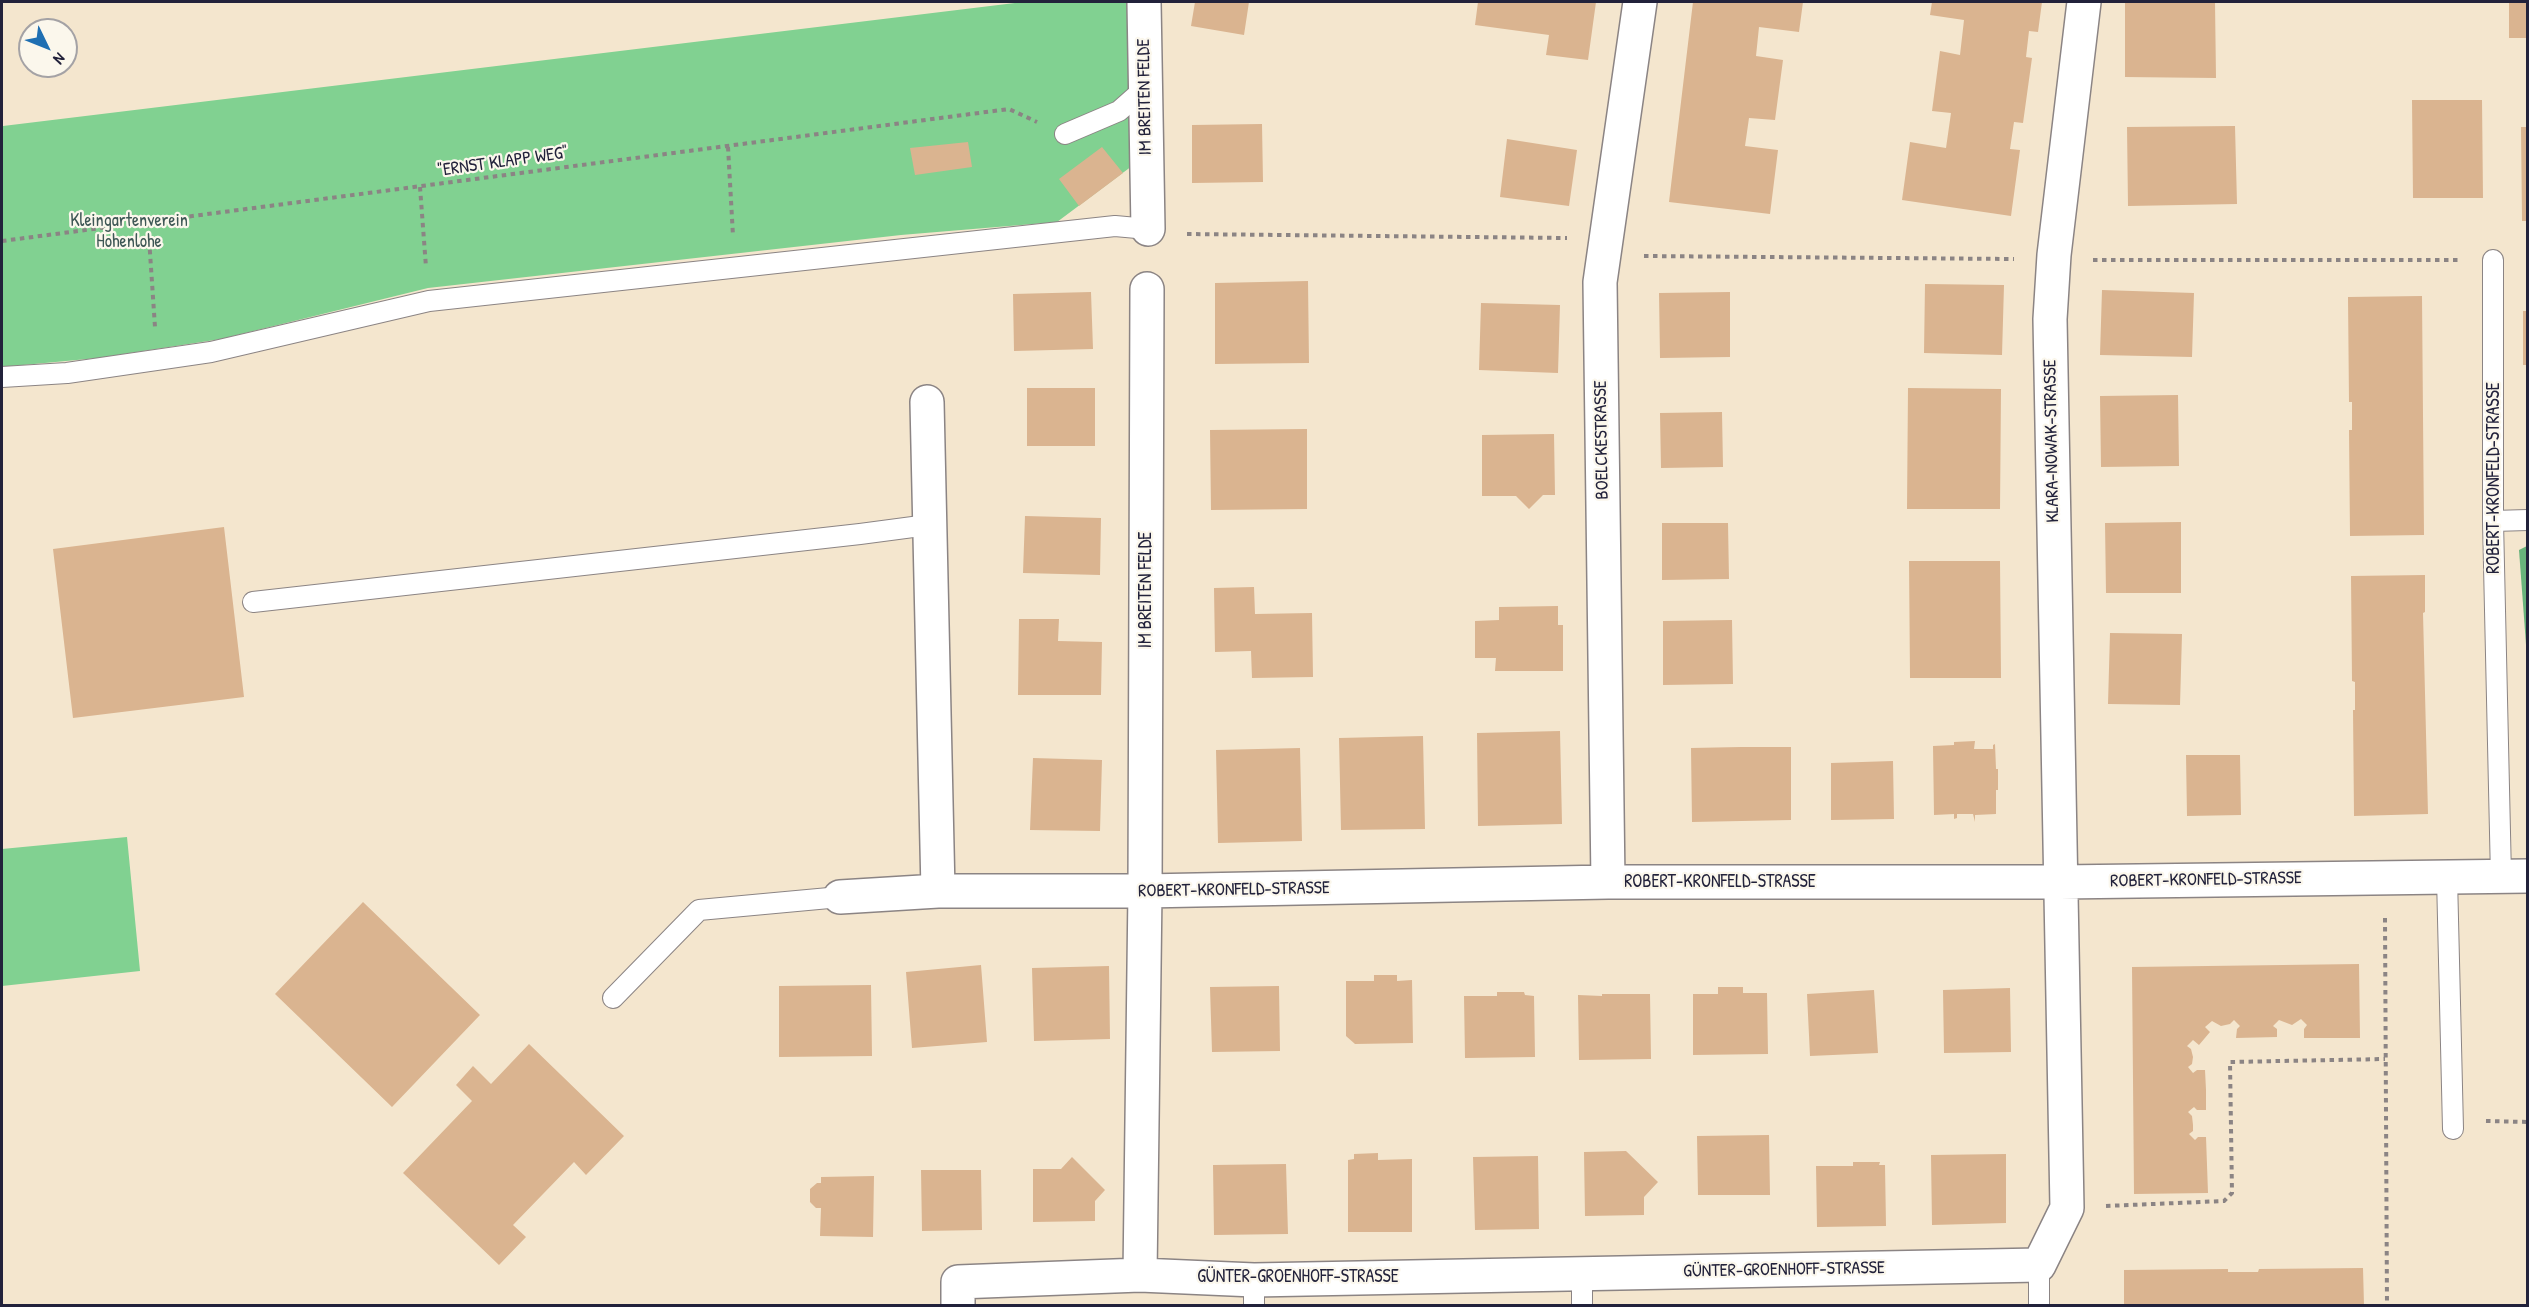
<!DOCTYPE html>
<meta charset="utf-8">
<style>
body{margin:0}
#map{position:relative;width:2529px;height:1307px;overflow:hidden;background:#f4e6ce;font-family:"Patrick Hand",sans-serif}
canvas{display:block}
.frame{position:absolute;inset:0;border:3px solid #22223b;pointer-events:none}
.north{position:absolute;left:18px;top:18px;width:60px;height:60px;box-sizing:border-box;background:#fbf7ec;border:2px solid #a4a2a5;border-radius:50%;rotate:133deg;font-size:16px;font-weight:700;line-height:24px;text-align:center;color:#22223b}
.north::after{content:'';display:block;margin:auto;width:21px;height:27px;background:#1f6fb2;clip-path:polygon(50% 0,100% 100%,50% 72%,0 100%)}
</style>
<div id="map">
<canvas width="2529" height="1307"></canvas>
<div class="frame"></div>
<div class="north">N</div>
</div>
<script>
const ctx = document.querySelector('canvas').getContext('2d');
ctx.lineJoin = 'round';
function paint(path, color) { ctx.fillStyle = color; ctx.fill(path, 'evenodd'); }
const toPath = rows => new Path2D(rows.map(r => 'M' + r).join(''));
function strokePath(path, color, width, dash) { ctx.strokeStyle = color; ctx.lineWidth = width; ctx.lineCap = dash ? 'butt' : 'round'; ctx.setLineDash(dash || []); ctx.stroke(path); }
function label(font, color, halo, rows, align = 'center') {
  ctx.font = font + ' "Patrick Hand",sans-serif'; ctx.lineWidth = 4.5; ctx.setLineDash([]); ctx.textBaseline = 'middle'; ctx.strokeStyle = halo; ctx.fillStyle = color; for (const [text, x, y, turn = 0] of rows) {
    ctx.save(); ctx.translate(x, y); ctx.rotate((+turn || 0) * Math.PI / 180); ctx.textAlign = isNaN(turn) ? turn : align; if (halo) ctx.strokeText(text, 0, 0); ctx.fillText(text, 0, 0); ctx.restore();
  }
}
paint(toPath([
 [1023,2,1134,2,1132,166,1057,222,901,235,428,288,221,339,98,358,2,367,2,121,3,126],
 [127,837,140,971,2,986,2,849]
]), '#81d191');
paint(toPath([
 [2527,546,2527,658,2519,550]
]), '#68b37b');
paint(toPath([
 [1195,2,1249,2,1244,35,1191,26],
 [1478,2,1596,2,1588,60,1546,55,1549,35,1475,25],
 [1693,2,1803,2,1799,32,1759,27,1756,56,1783,60,1775,120,1749,118,1745,146,1778,150,1770,214,1669,202],
 [1932,2,2042,2,2038,32,2029,31,2026,57,2032,58,2023,123,2014,122,2010,149,2020,150,2011,216,1902,200,1910,142,1946,148,1951,113,1932,111,1940,51,1960,55,1964,20,1930,15],
 [2125,2,2215,2,2216,78,2125,77],
 [2509,2,2528,2,2528,38,2509,38],
 [2412,100,2482,100,2483,198,2413,198],
 [1262,124,1263,182,1192,183,1192,125],
 [2235,126,2237,204,2128,206,2127,127],
 [2521,127,2528,127,2528,221,2522,221],
 [1507,139,1577,150,1569,206,1500,197],
 [968,142,972,167,915,175,910,148],
 [1102,147,1123,173,1079,206,1059,179],
 [1308,281,1309,363,1215,364,1215,283],
 [1925,284,2004,285,2002,355,1924,353],
 [2102,290,2194,293,2192,357,2100,355],
 [1091,292,1093,349,1014,351,1013,294],
 [1730,292,1730,357,1660,358,1659,293],
 [2422,296,2424,535,2350,536,2349,430,2352,430,2352,402,2349,402,2348,297],
 [1481,303,1560,305,1558,373,1479,370],
 [2523,311,2528,311,2528,365,2523,365],
 [1027,388,1095,388,1095,446,1027,446],
 [1908,388,2001,389,2000,509,1907,509],
 [2178,395,2179,466,2101,467,2100,396],
 [1722,412,1723,467,1661,468,1660,413],
 [1307,429,1307,509,1211,510,1210,430],
 [1554,434,1555,495,1543,495,1529,509,1516,496,1482,496,1482,435],
 [1025,516,1101,518,1100,575,1023,573],
 [2181,522,2181,593,2106,593,2105,523],
 [1662,523,1728,523,1729,579,1662,580],
 [224,527,244,697,73,718,53,549],
 [1909,561,2000,561,2001,678,1910,678],
 [2425,575,2425,612,2423,613,2428,814,2354,816,2353,710,2355,710,2355,682,2352,681,2351,576],
 [1254,587,1255,614,1312,613,1313,677,1252,678,1251,651,1215,652,1214,588],
 [1558,606,1558,625,1563,625,1563,671,1495,671,1496,658,1475,658,1475,621,1499,620,1499,607],
 [1019,619,1059,619,1058,641,1102,642,1101,695,1018,695],
 [1732,620,1733,684,1663,685,1663,621],
 [2110,633,2182,634,2180,705,2108,704],
 [1560,731,1562,824,1478,826,1477,733],
 [1423,736,1425,829,1341,830,1339,738],
 [1975,741,1974,749,1993,749,1993,745,1995,744,1996,769,1998,769,1998,790,1996,790,1996,814,1975,815,1975,822,1973,814,1957,814,1957,818,1954,819,1954,814,1934,815,1933,746,1954,745,1954,742],
 [1741,747,1791,747,1791,820,1692,822,1691,748],
 [1300,748,1302,841,1218,843,1216,750],
 [2186,755,2240,755,2241,815,2187,816],
 [1033,758,1102,760,1100,831,1030,830],
 [1893,761,1894,819,1831,820,1831,763],
 [363,902,480,1015,392,1107,275,994],
 [2359,964,2360,1038,2304,1038,2304,1029,2307,1025,2301,1019,2292,1025,2279,1020,2273,1026,2277,1029,2277,1037,2236,1038,2237,1029,2240,1026,2234,1020,2230,1024,2221,1026,2212,1021,2205,1027,2210,1032,2199,1045,2193,1040,2187,1046,2191,1049,2193,1057,2192,1064,2188,1067,2193,1073,2197,1070,2205,1070,2206,1090,2206,1110,2197,1110,2194,1107,2188,1112,2192,1116,2193,1125,2193,1131,2189,1134,2195,1140,2198,1137,2206,1137,2208,1193,2134,1194,2132,967],
 [981,965,987,1042,912,1048,906,972],
 [1109,966,1110,1039,1034,1041,1032,968],
 [1374,975,1397,975,1397,981,1412,980,1413,1043,1355,1044,1346,1036,1346,981,1374,981],
 [871,985,872,1056,779,1057,779,986],
 [1279,986,1280,1051,1212,1052,1210,987],
 [1718,987,1743,987,1743,993,1767,993,1768,1054,1693,1055,1693,994,1718,994],
 [2010,988,2011,1052,1944,1053,1943,990],
 [1874,990,1878,1053,1810,1056,1807,994],
 [1497,992,1524,992,1525,995,1534,996,1535,1057,1465,1058,1464,996,1497,996],
 [1602,994,1650,994,1651,1059,1579,1060,1578,995,1602,996],
 [529,1044,624,1136,586,1175,574,1162,513,1225,526,1237,499,1265,403,1173,472,1101,456,1085,473,1066,491,1084],
 [1769,1135,1770,1195,1698,1195,1697,1136],
 [1626,1151,1658,1182,1644,1197,1644,1215,1585,1216,1584,1152],
 [1378,1153,1378,1160,1412,1159,1412,1232,1348,1232,1348,1160,1354,1159,1354,1154],
 [2006,1154,2006,1223,1932,1225,1931,1155],
 [1538,1156,1539,1229,1475,1230,1473,1157],
 [1072,1157,1105,1190,1095,1201,1095,1221,1033,1222,1033,1169,1061,1169],
 [1853,1162,1880,1162,1879,1165,1885,1165,1886,1226,1817,1227,1816,1166,1853,1166],
 [1286,1164,1288,1234,1214,1235,1213,1165],
 [921,1170,981,1170,982,1230,922,1231],
 [874,1176,873,1237,820,1236,821,1208,816,1208,810,1202,810,1189,817,1183,821,1183,821,1177],
 [2363,1268,2364,1305,2124,1305,2124,1270,2228,1269,2228,1272,2258,1272,2259,1269]
]), '#dab490');
const lane = toPath([
 [1065,134,1119,111,1145,88],
 [2493,260,2493,521,2501,877],
 [2,377,67,373,211,352,429,301,1115,226,1148,229],
 [2493,521,2528,520],
 [253,602,860,534,928,525],
 [2447,877,2453,1129],
 [613,998,699,910,840,897],
 [1254,1280,1254,1306],
 [1582,1306,1582,1274],
 [2039,1306,2039,1265]
]);
const street = toPath([
 [1144,2,1148,229],
 [927,402,938,891,1145,891,1608,882,2060,882,2528,876],
 [1608,882,1600,282,1640,2],
 [840,897,938,891],
 [1140,1275,1145,891,1147,289],
 [958,1306,958,1282,1140,1275,1254,1280,2039,1265,2067,1208,2050,319,2054,255,2084,2]
]);
strokePath(lane, '#8b8484', 22);
strokePath(street, '#8b8484', 36);
strokePath(toPath([
 [728,147,733,236],
 [420,187,426,267],
 [148,223,155,327],
 [1187,234,1567,238],
 [2,241,1009,109,1037,122],
 [1644,256,2014,259],
 [2093,260,2461,260],
 [2385,918,2387,1306],
 [2486,1121,2528,1122],
 [2106,1206,2224,1201,2232,1193,2230,1062,2385,1059]
]), '#8b8484', 4, [4.5, 4.5]);
strokePath(lane, '#fff', 20);
strokePath(street, '#fff', 33);
label('18px', '#22223b', '#fbf7ec', [
 ["IM BREITEN FELDE",1145,97,-91],
 ["\"ERNST KLAPP WEG\"",503,162,-8],
 ["BOELCKESTRASSE",1602,440,-91],
 ["KLARA-NOWAK-STRASSE",2052,441,-91],
 ["ROBERT-KRONFELD-STRASSE",2494,478,-90],
 ["IM BREITEN FELDE",1146,590,-90],
 ["ROBERT-KRONFELD-STRASSE",2206,880,-1],
 ["ROBERT-KRONFELD-STRASSE",1720,882],
 ["ROBERT-KRONFELD-STRASSE",1234,890,-1],
 ["GÜNTER-GROENHOFF-STRASSE",1784,1270,-1],
 ["GÜNTER-GROENHOFF-STRASSE",1298,1277]
]);
label('18px', '#3e5755', '#fbf7ec', [
 ["Kleingartenverein",129,221],
 ["Hohenlohe",129,242]
]);
</script>
